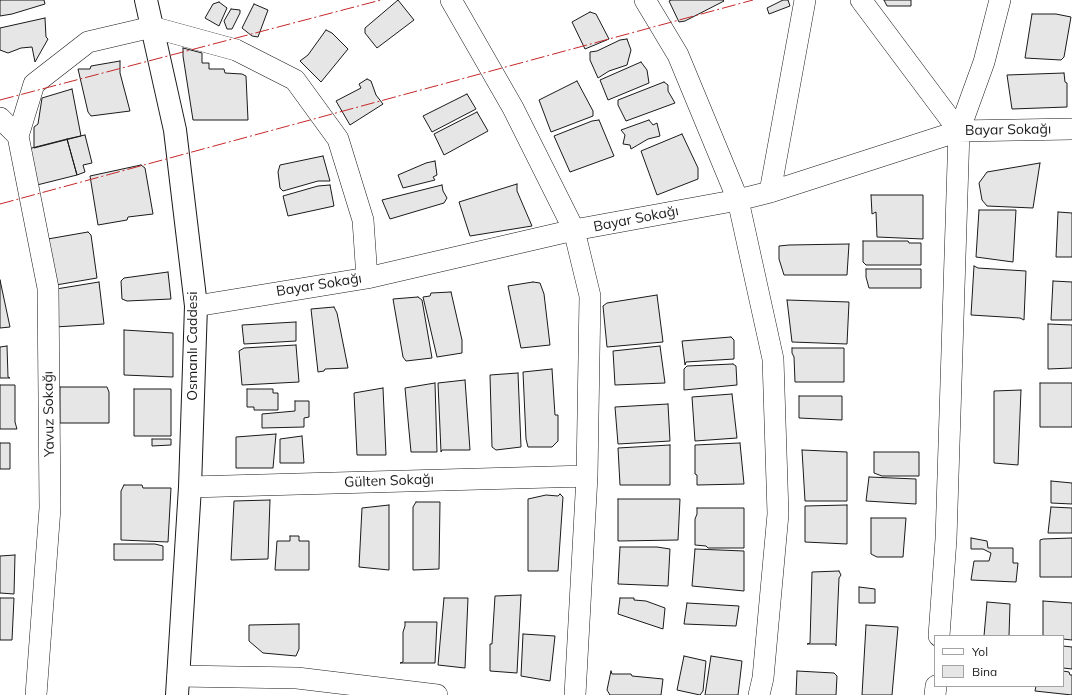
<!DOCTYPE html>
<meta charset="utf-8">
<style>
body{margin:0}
#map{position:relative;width:1072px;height:695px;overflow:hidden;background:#fff;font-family:Mulish,sans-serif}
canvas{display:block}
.legend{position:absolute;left:934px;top:635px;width:130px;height:52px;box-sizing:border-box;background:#fff;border:1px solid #a3a3a3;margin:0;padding:5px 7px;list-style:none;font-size:12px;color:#1a1a1a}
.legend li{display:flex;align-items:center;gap:8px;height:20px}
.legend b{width:20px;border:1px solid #a3a3a3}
</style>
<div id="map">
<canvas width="1072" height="695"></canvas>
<ul class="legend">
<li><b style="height:5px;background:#fff"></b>Yol</li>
<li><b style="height:11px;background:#e6e6e6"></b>Bina</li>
</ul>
</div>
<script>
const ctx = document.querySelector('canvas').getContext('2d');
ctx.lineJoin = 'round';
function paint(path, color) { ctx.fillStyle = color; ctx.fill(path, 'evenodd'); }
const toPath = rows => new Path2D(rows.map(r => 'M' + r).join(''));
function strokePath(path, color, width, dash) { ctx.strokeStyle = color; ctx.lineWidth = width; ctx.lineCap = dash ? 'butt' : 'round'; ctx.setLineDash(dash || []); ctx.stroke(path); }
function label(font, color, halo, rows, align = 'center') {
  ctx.font = font + ' Mulish,sans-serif'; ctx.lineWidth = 3; ctx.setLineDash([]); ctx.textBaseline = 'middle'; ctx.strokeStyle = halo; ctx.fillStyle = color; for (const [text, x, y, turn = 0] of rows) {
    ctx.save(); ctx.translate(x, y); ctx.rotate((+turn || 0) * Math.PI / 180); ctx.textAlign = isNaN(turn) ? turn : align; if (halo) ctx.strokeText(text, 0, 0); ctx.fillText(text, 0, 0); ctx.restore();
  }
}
const building = toPath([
 [0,0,44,0,45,4,12,14,0,16,0,0],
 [398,0,414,20,377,48,365,33,365,28,398,0],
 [671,0,723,0,724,1,685,21,679,22,669,1,671,0],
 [783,0,788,0,790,6,769,14,767,8,783,0],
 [884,0,911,0,911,6,887,6,884,0],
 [219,2,227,8,219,26,205,18,213,4,219,2],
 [254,4,268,10,258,37,252,36,242,28,254,4],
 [231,9,240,10,240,13,232,29,227,29,224,21,231,9],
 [590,12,596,14,609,39,585,49,572,22,590,12],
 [1032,14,1056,14,1071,17,1064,57,1061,60,1025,58,1032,14],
 [45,18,46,37,48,39,35,62,32,47,21,48,8,53,0,50,0,28,45,18],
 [326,30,332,33,348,49,321,82,300,61,308,55,326,30],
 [627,39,631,50,627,65,609,71,598,78,590,60,590,52,597,51,620,40,627,39],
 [183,48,202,53,202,63,209,63,209,69,224,69,225,73,242,74,246,76,248,120,193,120,183,56,183,48],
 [120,61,120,73,130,111,91,116,88,112,78,69,90,69,91,66,120,61],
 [641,62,647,70,649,83,608,100,600,80,641,62],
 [1064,73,1065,82,1067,83,1067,107,1012,109,1007,75,1064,73],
 [367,79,371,81,376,95,383,104,350,125,336,101,361,88,359,84,367,79],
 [577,81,593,111,593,116,551,132,539,100,577,81],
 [664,82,668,85,668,91,675,103,626,121,618,105,618,100,664,82],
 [72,89,81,136,34,148,34,127,38,124,42,98,72,89],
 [467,94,476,109,432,132,423,116,467,94],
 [477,112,488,131,444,155,434,134,477,112],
 [599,120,614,156,570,172,554,136,592,121,599,120],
 [649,120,653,125,657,123,660,136,648,139,631,149,630,145,623,144,625,135,621,130,649,120],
 [682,134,698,168,698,179,657,195,641,151,682,134],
 [85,135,92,163,83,165,85,172,77,175,67,139,85,135],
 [67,139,77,175,37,185,28,149,67,139],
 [323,156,330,181,318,181,283,191,280,188,278,172,280,165,323,156],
 [435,161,437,175,433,177,435,180,403,188,398,175,426,163,435,161],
 [1040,163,1033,208,987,206,982,200,979,183,987,172,1040,163],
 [141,165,145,168,153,214,128,217,127,220,98,225,90,176,141,165],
 [517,184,517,191,532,226,470,236,459,202,517,184],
 [330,185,334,206,288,216,283,196,318,186,330,185],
 [442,185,443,191,447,198,444,203,390,219,382,200,442,185],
 [871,195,923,195,923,239,877,237,876,212,872,214,871,195],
 [979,210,1016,210,1013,262,976,257,979,210],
 [1058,212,1072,213,1072,257,1056,257,1058,212],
 [88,232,91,235,97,278,50,286,42,240,88,232],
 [863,241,908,241,909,243,921,243,921,265,866,265,863,262,863,241],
 [849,244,847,275,784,275,779,259,779,246,789,245,849,244],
 [974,266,978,268,1026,271,1024,320,1020,318,971,315,974,266],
 [866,269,921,269,921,288,869,288,866,277,866,269],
 [168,272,171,299,127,301,122,299,121,281,124,278,168,272],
 [0,280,10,327,0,328,0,280],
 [1053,281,1072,282,1072,320,1051,320,1053,281],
 [99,282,104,324,55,327,50,290,99,282],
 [533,282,540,283,544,294,550,345,521,348,508,286,533,282],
 [451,292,462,340,462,353,437,357,423,297,430,296,431,293,451,292],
 [657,295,663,342,607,347,603,306,607,303,657,295],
 [418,297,422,300,432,358,406,361,403,357,393,299,418,297],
 [787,300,849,302,847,344,792,342,787,300],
 [334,307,337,313,348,368,325,369,324,371,318,372,311,309,334,307],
 [296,322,296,341,244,344,242,325,296,322],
 [1048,324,1072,325,1072,368,1048,369,1048,324],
 [124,330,173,333,173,377,124,375,124,330],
 [731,337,734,340,734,359,686,362,685,365,682,341,731,337],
 [296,345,299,382,242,385,239,351,244,348,296,345],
 [7,346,8,377,10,378,0,378,0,347,7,346],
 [660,346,665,383,615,385,613,351,660,346],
 [792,348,844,348,844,382,795,382,794,357,792,353,792,348],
 [733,364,736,366,737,385,684,390,684,369,687,366,733,364],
 [552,369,555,415,558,415,558,441,552,447,528,447,526,439,523,372,552,369],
 [518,373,521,447,496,450,492,447,490,375,518,373],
 [465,380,470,450,442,450,441,452,438,383,465,380],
 [435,383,437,452,411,452,405,388,435,383],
 [1040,383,1072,383,1072,427,1040,427,1040,383],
 [0,385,15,385,15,422,17,429,0,429,0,385],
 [60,387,107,387,109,392,109,423,60,423,60,387],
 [383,388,386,455,357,455,354,393,383,388],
 [134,389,171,389,171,436,134,436,134,389],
 [247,389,273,389,273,393,278,393,278,410,254,410,254,407,247,407,247,389],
 [1021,390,1018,465,994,463,994,391,1021,390],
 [732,394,737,438,695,441,692,397,732,394],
 [799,396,842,396,842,420,799,418,799,396],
 [295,401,309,401,309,417,304,418,304,427,262,428,262,414,295,411,295,401],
 [668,404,670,441,618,444,615,407,668,404],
 [276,434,273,468,236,468,236,437,276,434],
 [302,436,304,463,280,463,280,439,302,436],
 [152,439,171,439,171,445,152,446,152,439],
 [0,443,10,443,10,469,0,469,0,443],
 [740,443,744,484,697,485,697,475,695,474,695,445,740,443],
 [670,445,670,485,620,485,618,448,670,445],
 [802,450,847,452,847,501,805,501,802,450],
 [874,452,919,452,919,476,882,476,874,473,874,452],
 [869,477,916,479,916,504,866,501,869,477],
 [1051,481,1072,483,1072,504,1051,503,1051,481],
 [124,485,142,485,143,488,171,488,168,542,121,540,121,491,124,485],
 [560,494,563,497,558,571,528,571,528,499,546,495,558,496,560,494],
 [618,499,680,499,678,540,618,541,618,499],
 [270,500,268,559,231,560,234,501,270,500],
 [416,502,440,502,439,569,413,570,413,507,416,502],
 [389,505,389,570,359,567,362,508,389,505],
 [847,505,847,544,805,542,805,506,847,505],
 [1051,507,1072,508,1072,533,1048,533,1051,507],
 [697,508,744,508,744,548,708,548,706,546,695,545,695,519,697,514,697,508],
 [871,518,906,518,903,557,877,557,871,554,871,518],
 [290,536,299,536,299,541,309,541,309,570,275,570,277,541,290,541,290,536],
 [971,538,987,541,988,548,1013,548,1013,563,1018,563,1016,582,971,580,974,561,989,561,991,553,983,549,971,549,971,538],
 [1072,538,1072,577,1040,577,1040,540,1043,539,1072,538],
 [114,544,155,544,163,546,163,560,114,560,114,544],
 [620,547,657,547,670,549,668,586,618,584,620,547],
 [695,549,744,551,744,591,692,586,695,549],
 [15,555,14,594,0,593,0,556,15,555],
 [839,571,841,575,839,578,836,646,835,644,807,644,810,643,812,572,839,571],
 [859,587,875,589,875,603,859,603,859,587],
 [521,595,517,673,490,671,490,644,492,644,495,596,521,595],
 [0,598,14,598,12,640,0,640,0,598],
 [444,598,468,598,465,668,438,665,444,598],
 [620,598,634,598,634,600,646,601,665,608,663,629,618,614,620,598],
 [1043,601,1072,603,1072,640,1063,639,1063,636,1043,636,1043,601],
 [987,602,1010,604,1009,636,984,636,987,602],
 [687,603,739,606,736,626,684,624,687,603],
 [405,622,437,622,435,663,400,663,403,662,403,632,405,626,405,622],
 [299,624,299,649,296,656,263,653,249,641,249,625,299,624],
 [866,625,898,627,892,695,862,695,866,625],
 [523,634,555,636,550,681,521,676,523,634],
 [1063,646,1072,647,1072,669,1063,668,1063,646],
 [684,656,706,661,703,691,700,695,677,690,684,656],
 [711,656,742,661,738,695,705,695,711,656],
 [611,671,612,674,631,674,632,676,663,679,661,695,610,695,607,690,611,671],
 [797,671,834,673,837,676,836,695,796,695,797,671],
 [1063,671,1069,672,1070,675,1072,675,1072,695,1035,691,1036,686,1063,686,1063,671]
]);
paint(building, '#e6e6e6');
strokePath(building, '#1a1a1a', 1);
const minor = toPath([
 [451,0,513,108,574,230,590,296,587,476,575,695],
 [645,0,678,55,738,200,773,359,778,514,763,678,759,695],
 [861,0,959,131],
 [0,118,18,136],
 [770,192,805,0],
 [196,306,367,278,574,230,738,200,770,192,959,131,1072,129],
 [190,487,587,476],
 [939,636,946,539,959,131,984,62,1000,0],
 [178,676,297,678,437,695],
 [36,695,50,508,48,288,18,136,34,84,88,42,152,27,236,50,295,80,338,139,363,220,367,278],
 [935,695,936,686]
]);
const secondary = toPath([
 [146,0,175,130,196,306,190,487,177,695]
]);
strokePath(minor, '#1a1a1a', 22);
strokePath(secondary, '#1a1a1a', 24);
strokePath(minor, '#fff', 21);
strokePath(secondary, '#fff', 22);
strokePath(toPath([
 [0,100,381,0],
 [0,204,753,0]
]), '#c62828', 1, [14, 3, 2, 3]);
label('14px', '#1a1a1a', '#fff', [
 ["Bayar Sokağı",1008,130,-1],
 ["Bayar Sokağı",636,219,-11],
 ["Bayar Sokağı",319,285,-9],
 ["Osmanlı Caddesi",193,346,-90],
 ["Yavuz Sokağı",49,414,-91],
 ["Gülten Sokağı",389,481,-2]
]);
</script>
